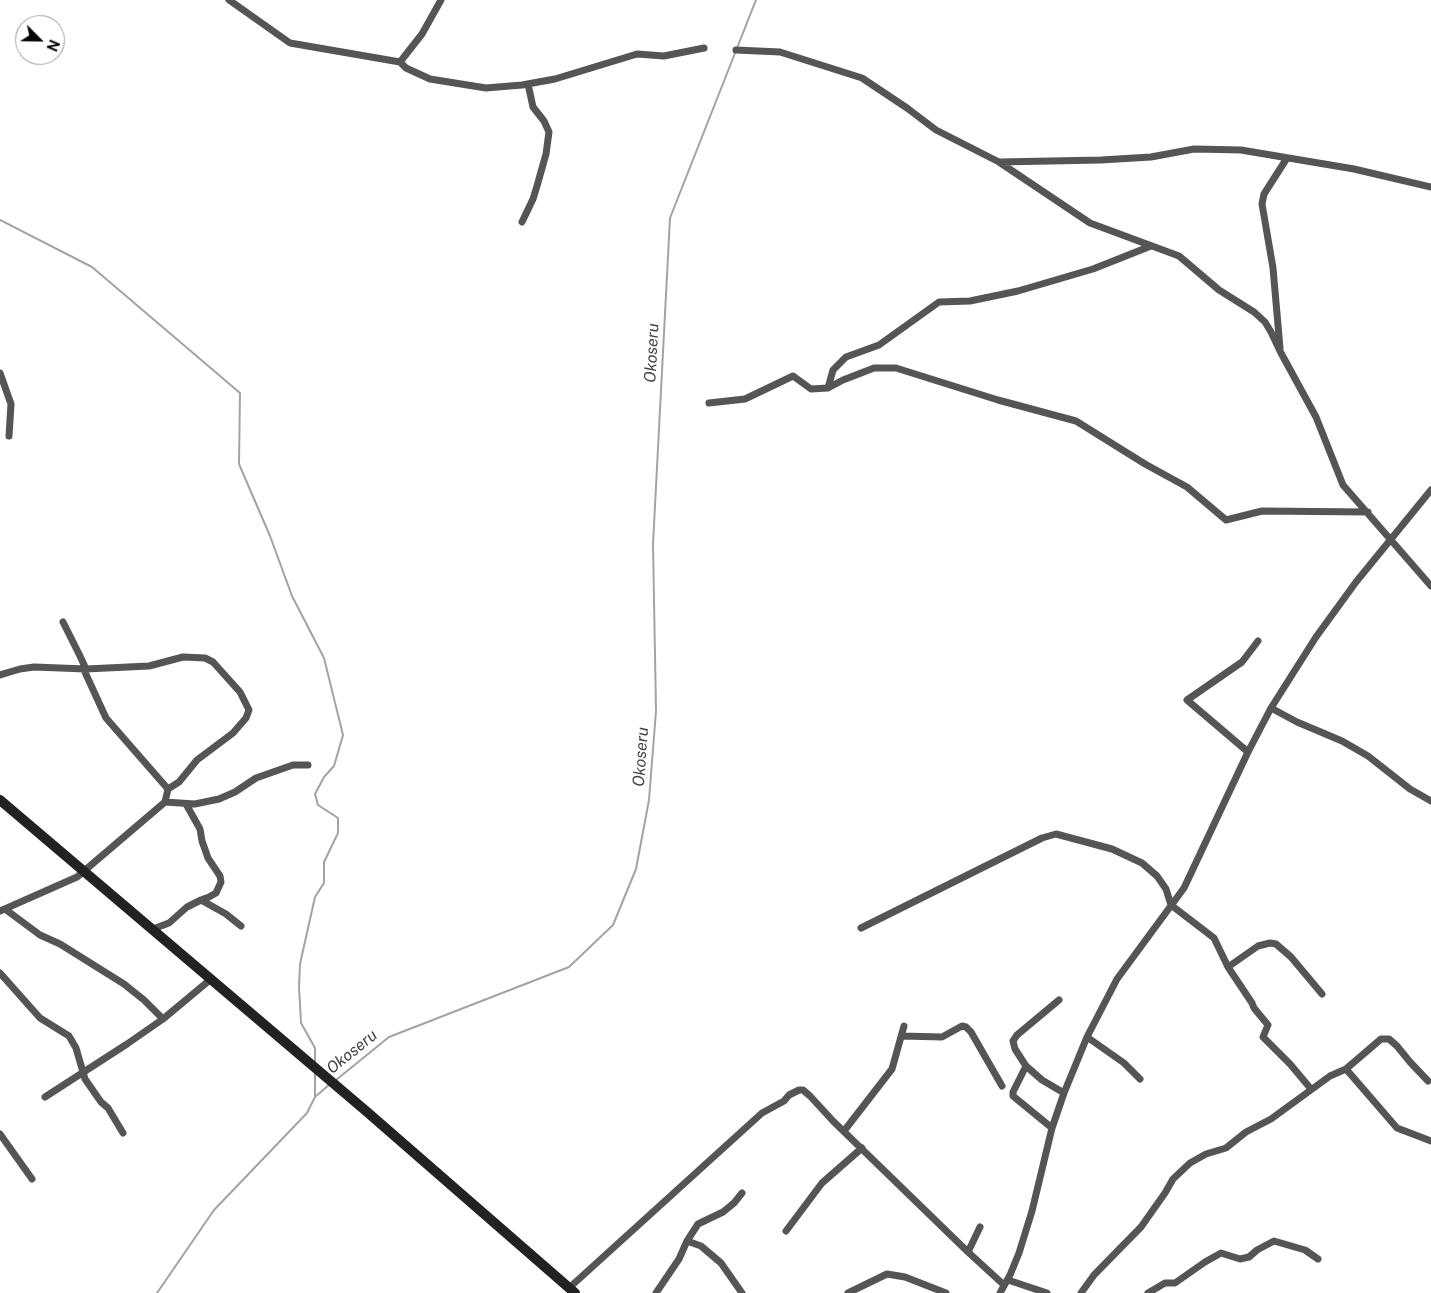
<!DOCTYPE html>
<style>
body{margin:0}
#map{position:relative;width:1431px;height:1293px;overflow:hidden;background:#fff;font-family:"Public Sans",sans-serif}
canvas{display:block}
.north{position:absolute;left:15px;top:15px;width:50px;height:50px;box-sizing:border-box;background:#fff;border:1px solid #999;border-radius:50%;rotate:113deg;font-size:14px;font-weight:700;line-height:20px;text-align:center;color:#000}
.north::after{content:'';display:block;margin:auto;width:18px;height:22px;background:#000;clip-path:polygon(50% 0,100% 100%,50% 72%,0 100%)}
</style>
<div id="map">
<canvas width="1431" height="1293"></canvas>
<div class="north">N</div>
</div>
<script>
const ctx = document.querySelector('canvas').getContext('2d');
ctx.lineJoin = 'round';
const toPath = rows => new Path2D(rows.map(r => 'M' + r).join(''));
function strokePath(path, color, width, dash) { ctx.strokeStyle = color; ctx.lineWidth = width; ctx.lineCap = dash ? 'butt' : 'round'; ctx.setLineDash(dash || []); ctx.stroke(path); }
function label(font, color, halo, rows, align = 'center') {
  ctx.font = font + ' "Public Sans",sans-serif'; ctx.lineWidth = 4.5; ctx.setLineDash([]); ctx.textBaseline = 'middle'; ctx.strokeStyle = halo; ctx.fillStyle = color; for (const [text, x, y, turn = 0] of rows) {
    ctx.save(); ctx.translate(x, y); ctx.rotate((+turn || 0) * Math.PI / 180); ctx.textAlign = isNaN(turn) ? turn : align; if (halo) ctx.strokeText(text, 0, 0); ctx.fillText(text, 0, 0); ctx.restore();
  }
}
strokePath(toPath([
 [0,220,92,267,240,393,239,464,270,536,292,596,324,658,343,735,334,766,324,777,315,794,318,805,338,818,338,833,324,862,324,883,315,897,300,964,299,987,301,1023,315,1048,315,1062],
 [315,1074,315,1097],
 [336,1080,389,1037,569,967,613,925,636,869,649,800,656,711,653,544,670,218,756,0],
 [157,1293,214,1210,307,1113,315,1097,330,1084]
]), '#a3a3a3', 2);
strokePath(toPath([
 [229,0,290,43,400,62,406,68,430,79,486,88,522,85,555,79,637,54,664,56,704,48],
 [736,50,780,52,862,78,907,108,936,130,999,162,1090,223,1179,256,1219,290,1254,312,1265,322,1271,332,1281,353,1316,417,1343,485,1431,586],
 [400,62,422,34,441,0],
 [1000,162,1101,160,1151,157,1194,149,1241,150,1354,169,1431,187],
 [522,222,533,199,537,186,546,154,549,132,544,121,533,107,528,84],
 [1280,348,1273,268,1262,204,1264,194,1287,158],
 [0,373,11,404,9,436],
 [828,388,833,370,846,357,879,345,939,302,970,301,1018,291,1093,269,1151,246],
 [709,403,745,399,793,376,811,389,828,388,843,380,874,368,896,368,998,400,1076,421,1145,464,1187,487,1226,520,1262,511,1368,512],
 [63,622,80,656,86,669,84,670,106,718,168,789],
 [0,675,20,669,34,667,86,669,149,666,183,657,205,658,213,662,240,692,249,710,246,718,233,733,197,760,179,782,168,789,165,802,77,877,0,911],
 [1271,708,1297,722,1342,741,1368,756,1410,789,1431,801],
 [1248,752,1187,700,1242,662,1258,641],
 [165,802,195,804,219,799,235,792,256,778,293,765,308,765],
 [186,804,200,829,202,841,208,858,220,876,221,882,216,893,209,897,201,900],
 [5,909,40,935,60,944,124,984,144,1000,163,1019],
 [861,928,1042,838,1056,834,1112,849,1142,863,1157,876,1166,889,1171,905,1214,938,1228,967,1252,1003,1254,1008,1268,1025,1263,1037,1290,1064,1311,1089],
 [153,929,169,923,187,907,201,900,226,914,241,926],
 [1228,967,1258,946,1270,943,1276,944,1291,957,1322,994],
 [0,973,40,1018,69,1036,76,1048,85,1079,101,1102,108,1108,123,1133],
 [1059,1000,1017,1035,1013,1041,1015,1049,1026,1066,1042,1080,1064,1093],
 [902,1036,942,1037,962,1026,966,1027,971,1032,1002,1086],
 [1087,1037,1124,1063,1140,1079],
 [1026,1066,1013,1092,1013,1096,1052,1128],
 [1346,1069,1397,1128,1431,1141],
 [45,1097,127,1044,163,1019,211,979],
 [844,1131,892,1069,904,1026],
 [0,1134,32,1179],
 [786,1231,822,1183,862,1148],
 [687,1241,701,1246,721,1263,742,1293],
 [968,1252,980,1227],
 [1008,1280,1047,1293],
 [569,1288,762,1113,784,1101,789,1095,799,1090,803,1090,810,1096,833,1121,968,1252,1004,1285],
 [656,1293,679,1259,687,1241,698,1224,723,1212,734,1203,742,1193],
 [848,1293,887,1274,905,1277,946,1293],
 [1000,1293,1010,1275,1019,1253,1032,1211,1052,1128,1064,1093,1087,1037,1117,979,1184,888,1248,752,1271,708,1316,637,1356,582,1431,490],
 [1081,1293,1094,1275,1141,1227,1165,1193,1173,1179,1190,1163,1206,1154,1226,1148,1246,1132,1271,1119,1330,1076,1346,1069,1381,1039,1389,1039,1397,1046,1410,1062,1428,1081],
 [1148,1293,1165,1283,1175,1283,1205,1262,1221,1253,1240,1259,1249,1257,1257,1250,1274,1241,1305,1250,1318,1259]
]), '#555', 7);
strokePath(toPath([
 [0,800,366,1111,575,1293]
]), '#222', 10);
label('italic 16px', '#444', '#fff', [
 ["Okoseru",652,353,-87],
 ["Okoseru",641,757,-86],
 ["Okoseru",352,1052,-39]
]);
</script>
